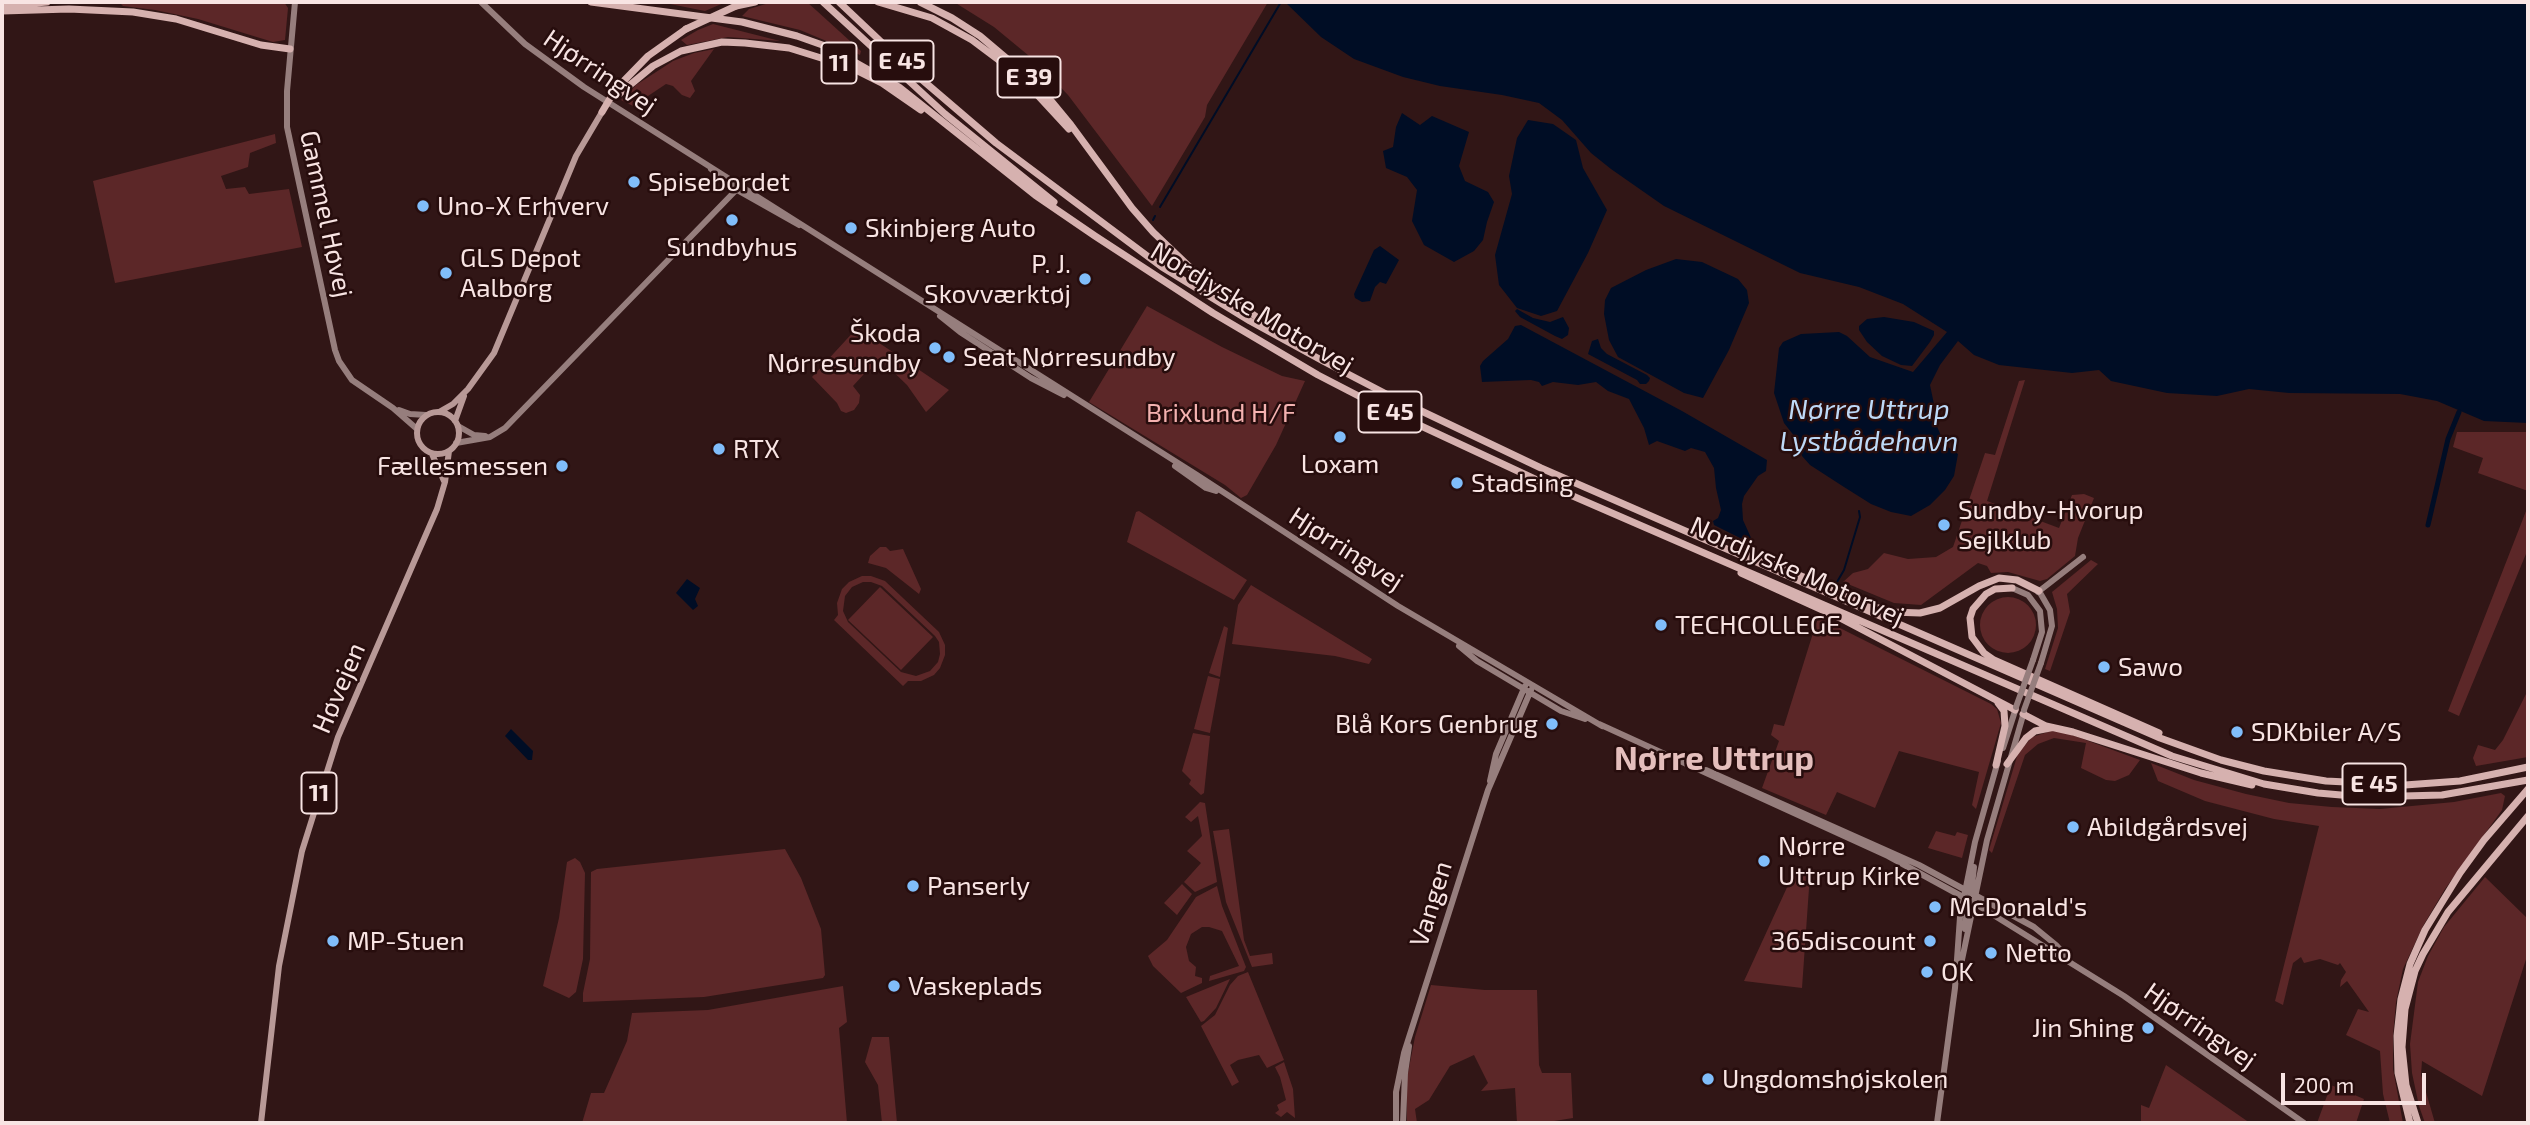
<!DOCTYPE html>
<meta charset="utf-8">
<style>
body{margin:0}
#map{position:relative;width:2530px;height:1125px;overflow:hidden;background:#311616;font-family:"Exo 2",sans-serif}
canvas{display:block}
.frame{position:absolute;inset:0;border:4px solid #f8e4e3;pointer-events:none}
.scale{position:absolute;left:2281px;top:1073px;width:145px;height:32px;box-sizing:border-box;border:4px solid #f8e4e3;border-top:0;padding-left:9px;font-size:21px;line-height:24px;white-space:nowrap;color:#f8e4e3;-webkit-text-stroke:5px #270d0d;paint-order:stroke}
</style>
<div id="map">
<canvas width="2530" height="1125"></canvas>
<div class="frame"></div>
<div class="scale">200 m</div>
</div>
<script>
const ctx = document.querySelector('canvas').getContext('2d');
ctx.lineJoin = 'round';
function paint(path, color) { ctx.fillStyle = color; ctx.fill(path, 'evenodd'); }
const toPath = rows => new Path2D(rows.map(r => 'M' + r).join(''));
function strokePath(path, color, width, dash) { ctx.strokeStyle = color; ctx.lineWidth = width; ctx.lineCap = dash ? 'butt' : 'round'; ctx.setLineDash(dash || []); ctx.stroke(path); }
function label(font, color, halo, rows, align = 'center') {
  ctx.font = font + ' "Exo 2",sans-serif'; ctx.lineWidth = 5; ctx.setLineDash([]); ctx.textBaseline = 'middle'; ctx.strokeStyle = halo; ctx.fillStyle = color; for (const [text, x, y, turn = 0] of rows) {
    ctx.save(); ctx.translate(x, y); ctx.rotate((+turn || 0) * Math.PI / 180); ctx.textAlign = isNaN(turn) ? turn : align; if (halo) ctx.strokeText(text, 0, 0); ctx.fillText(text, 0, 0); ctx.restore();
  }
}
paint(toPath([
 [192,2,284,2,288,8,285,40,273,42,198,19,155,10,123,6,121,4],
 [660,2,726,2,705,11],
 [800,2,808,3,817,11,861,51,860,55,800,30,742,16,749,9,769,3],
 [954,2,1268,2,1207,105,1205,117,1152,206,1068,95,1034,60,994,27],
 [713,24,780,41,728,37,687,45,681,40,698,30],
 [714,49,691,81,695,91,690,98,682,95,673,86,666,84,633,106,621,100,636,85,673,61,694,53],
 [275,134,276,143,250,153,248,167,221,176,226,189,245,187,249,194,289,189,302,247,115,283,93,181],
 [1147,306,1222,347,1282,376,1305,381,1276,445,1247,495,1241,498,1225,485,1089,402],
 [857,328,949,390,926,412,907,385,882,361,864,374,853,386,860,395,859,403,854,410,846,413,841,411,837,403,812,377],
 [2025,380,1987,501,2059,528,2072,495,2084,494,2094,498,2078,538,2075,556,2047,579,2040,581,2008,572,1991,573,1987,566,1978,563,1921,605,1894,603,1843,582,1853,573,1868,569,1884,553,1908,559,1936,557,1953,547,1985,453,1995,455,2019,381],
 [2457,432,2528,432,2528,491,2478,473,2483,458,2453,447],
 [2528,506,2528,549,2459,716,2448,711],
 [1139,511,1247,580,1234,600,1127,542,1136,512],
 [880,547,886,547,890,551,903,549,921,589,919,594,886,568,868,563,870,556],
 [2091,560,2098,564,2067,594,2070,612,2050,671,2045,669,2058,628,2057,609,2052,592],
 [862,576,871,576,885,581,939,632,945,645,945,655,940,668,934,675,921,681,908,681,903,686,834,620,838,615,837,603,842,589,849,582],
 [863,582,871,582,882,586,935,636,939,642,940,654,938,662,930,671,916,676,901,672,848,622,843,611,845,596,852,587],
 [1251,585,1372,659,1369,664,1335,656,1232,644,1238,605],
 [880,587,933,637,901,670,848,620],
 '1980 625a28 28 0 1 1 56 0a28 28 0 1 1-56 0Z',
 [1818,617,1991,704,1997,709,2001,723,1976,809,1972,805,1979,772,1899,751,1875,808,1837,792,1826,815,1762,788,1779,741,1771,735,1774,724,1784,726],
 [1224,626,1228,628,1220,677,1209,673],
 [1208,676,1220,679,1210,733,1194,729],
 [2528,690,2528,757,2476,766,2473,758,2478,745,2495,750,2503,740],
 [2051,731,2064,732,2140,760,2129,775,2115,781,2106,780,2081,768,2086,743,2054,738,2038,744,2025,755,1992,853,1989,850,2018,753,2032,737],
 [1193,733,1210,736,1204,793,1201,795,1189,784,1191,780,1182,771],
 [2151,763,2194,780,2246,794,2289,803,2332,807,2380,809,2454,802,2501,793,2505,796,2502,810,2445,889,2423,926,2403,969,2396,1002,2393,1035,2393,1069,2403,1123,2390,1123,2383,1094,2380,1051,2346,1035,2358,1009,2369,1012,2347,981,2340,987,2341,980,2346,972,2340,963,2338,965,2320,959,2304,963,2301,957,2293,963,2283,1005,2275,1001,2319,826,2274,819,2205,801,2158,781],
 [1200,802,1205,803,1217,882,1195,892,1184,882,1201,863,1187,851,1202,836,1198,816,1191,822,1185,817],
 [1229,829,1244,940,1250,956,1272,953,1273,964,1252,967,1226,902,1213,831],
 [1936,831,1955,836,1957,832,1968,835,1962,858,1928,848],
 [785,849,801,878,821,929,825,975,823,978,704,997,583,1002,583,993,590,959,591,872,597,869],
 [575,858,580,862,585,873,583,959,576,992,569,998,543,986,559,918,567,862],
 [1795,870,1810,874,1802,988,1744,981],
 [2485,877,2528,919,2528,953,2482,1096,2422,1061,2421,1075,2435,1123,2425,1123,2419,1106,2412,1073,2410,1044,2418,982,2428,956,2444,927],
 [1182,884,1192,894,1177,915,1164,903],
 [1217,886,1222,906,1246,967,1244,971,1209,981,1210,976,1239,966,1222,931,1209,927,1202,927,1191,934,1186,947,1189,961,1196,967,1195,976,1202,978,1202,983,1181,993,1153,966,1148,956,1167,940,1196,897],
 [1248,972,1284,1060,1267,1068,1259,1055,1238,1060,1230,1065,1239,1082,1232,1086,1201,1026,1215,1015,1230,985,1238,976],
 [1230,979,1216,1008,1204,1021,1201,1022,1186,997],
 [1431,985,1485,990,1537,990,1539,1065,1542,1073,1571,1073,1573,1118,1542,1123,1517,1123,1515,1088,1481,1091,1488,1083,1474,1055,1450,1066,1429,1100,1415,1109,1417,1123,1407,1123,1407,1078,1415,1037],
 [843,986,847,1022,839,1028,847,1123,582,1123,591,1093,604,1093,627,1041,632,1013,708,1010],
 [872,1037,889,1037,897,1123,882,1123,878,1085,865,1062],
 [1284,1062,1293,1089,1295,1118,1287,1112,1281,1117,1275,1113,1279,1110,1277,1105,1286,1100,1280,1077,1275,1067],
 [2166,1065,2250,1123,2141,1123,2141,1105,2149,1108],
 [2331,1085,2364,1099,2356,1123,2317,1123]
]), '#5c2728');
paint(toPath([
 [1285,2,2528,2,2528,423,2484,421,2437,401,2400,394,2289,393,2249,389,2217,396,2167,393,2111,381,2099,370,2072,373,1999,365,1974,355,1958,341,1940,365,1930,385,1935,409,1938,409,1935,422,1945,445,1958,454,1954,476,1945,490,1930,505,1911,516,1891,512,1871,504,1844,487,1810,465,1802,456,1795,437,1784,423,1774,393,1779,348,1783,342,1801,334,1839,332,1847,336,1870,357,1913,372,1947,332,1903,304,1859,287,1800,273,1664,206,1611,169,1591,153,1562,120,1539,103,1502,95,1440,86,1403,77,1354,59,1321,37],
 [1402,113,1420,125,1432,116,1469,132,1459,166,1465,181,1488,192,1494,202,1487,222,1483,240,1474,251,1454,262,1424,245,1412,221,1417,190,1407,177,1386,168,1383,151,1393,147,1396,127],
 [1528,120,1553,124,1576,140,1583,168,1607,210,1588,253,1557,311,1541,316,1517,308,1499,285,1495,255,1512,194,1509,176,1517,138],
 [1380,246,1399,260,1386,284,1380,282,1375,287,1370,301,1362,302,1355,298,1354,294,1374,250],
 [1676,259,1702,262,1738,279,1747,290,1749,303,1729,350,1703,398,1684,393,1618,357,1609,340,1604,314,1605,300,1611,288,1646,270],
 [1517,309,1533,318,1550,322,1563,317,1569,328,1568,335,1562,339,1555,336,1520,317,1515,311],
 [1884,317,1914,322,1934,331,1934,335,1930,342,1912,366,1901,365,1882,356,1867,342,1859,330,1859,326,1867,319],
 [1521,325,1682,411,1767,460,1766,471,1758,476,1744,496,1742,504,1743,520,1752,540,1748,542,1714,525,1713,521,1718,518,1721,510,1716,488,1714,468,1705,452,1691,448,1685,451,1657,441,1649,445,1644,428,1629,399,1608,391,1596,382,1578,385,1553,382,1542,386,1539,382,1531,380,1482,382,1480,366,1483,361,1508,339,1515,326],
 [1598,339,1601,348,1607,354,1647,375,1650,378,1649,381,1646,384,1640,384,1637,380,1588,354,1592,341],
 [687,579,700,588,695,599,698,606,693,610,676,593],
 [511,729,533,751,532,760,528,760,505,736]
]), '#000d25');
strokePath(toPath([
 [1160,207,1281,2],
 [1153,220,1155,216],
 [1837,582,1844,570,1860,517,1859,511]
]), '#000d25', 2);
strokePath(toPath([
 [2428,525,2448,439,2459,412]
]), '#000d25', 5);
strokePath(toPath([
 [295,2,287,91,287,127,335,350,339,361,352,380,393,408,417,429],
 [481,2,525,44,584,87,1197,475,1398,606,1602,726],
 [711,169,737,190,799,225],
 [940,316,960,332,1031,378,1064,395],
 [399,410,410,414,426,415],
 [458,426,474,435,485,436],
 [456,443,490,437,505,428,741,185],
 [1175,466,1206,488,1216,491],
 [2012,588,2028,595,2040,611,2042,632,2033,660],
 [2039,591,2050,610,2052,626,2041,663],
 [2038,592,2083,557],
 [1459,646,1477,661,1561,711,1585,719],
 [1599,724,1888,856,1974,903,2124,996,2304,1123],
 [2003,748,2016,708],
 [1706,770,1919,865,2034,927,2056,945,2067,957],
 [1490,781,1496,754,1525,686],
 [1971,894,1974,867],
 [1965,929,1968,898],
 [1958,979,1987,840,2024,712],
 [1396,1123,1396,1092,1404,1053,1488,790,1531,690],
 [1403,1123,1405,1073,1409,1046],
 [1937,1123,1955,988,1960,917,1975,842,1998,761]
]), '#967e7d', 6);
strokePath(toPath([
 '417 433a21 21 0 1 1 42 0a21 21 0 1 1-42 0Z',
 [439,412,453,404,468,389,494,353,576,156,602,112],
 [455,421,464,396],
 [432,454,444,481],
 [261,1123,279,966,302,851,338,737,437,509,445,482,449,451]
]), '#b89997', 6);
strokePath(toPath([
 [591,2,742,22,797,36,828,47,899,87,1035,195,1095,236,1213,313,1318,375,1376,405,1552,487,2172,756,2264,784,2318,793,2364,797,2442,795,2528,780],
 [823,2,945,114,1054,202],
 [839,2,913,72,996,143,1162,267,1250,321,1323,361,1392,397,1541,468,2160,738,2221,760,2264,771,2326,781,2405,785,2460,781,2528,767],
 [878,2,932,18,972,40,1020,76,1069,129],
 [920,2,952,18,980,36,1038,85,1071,125,1132,208,1153,232,1196,273,1276,331],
 [2,6,47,2],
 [736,6,755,2],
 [2,11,69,9,133,12,176,19,261,45,290,49],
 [615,90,648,56,686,29],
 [619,94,653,66,681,51,722,42,745,43,789,48,850,67,882,83,921,110],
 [1749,554,1872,606,1892,612,1920,613,1940,608,1979,586,1999,578,2017,580,2039,591],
 [1741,573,1840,618,2015,710],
 [2012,588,1995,589,1986,594,1973,609,1970,618,1972,637,1984,653,1994,660,2159,733],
 [2023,714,2046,726,2073,732,2201,773,2252,785],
 [2007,764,2026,738,2035,731,2050,728],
 [1996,765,2005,726,2004,711,1998,703],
 [2410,1123,2398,1073,2397,1036,2401,999,2410,964,2425,930,2460,873,2484,840,2528,789],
 [2418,1123,2406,1085,2402,1047,2405,1009,2415,971,2423,954,2448,912,2528,816]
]), '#d6b1af', 7);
strokePath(toPath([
 [2016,707,2033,660],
 [2024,710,2041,663]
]), '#967e7d', 6);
strokePath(toPath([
 [686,29,736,6],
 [602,112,615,90]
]), '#d6b1af', 7);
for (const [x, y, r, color] of [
 [634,182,7,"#80bdfa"],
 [423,206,7,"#80bdfa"],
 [732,220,7,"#80bdfa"],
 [851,228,7,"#80bdfa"],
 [446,273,7,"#80bdfa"],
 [1085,279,7,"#80bdfa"],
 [935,348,7,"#80bdfa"],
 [949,357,7,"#80bdfa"],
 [1340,437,7,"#80bdfa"],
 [719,449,7,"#80bdfa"],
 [562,466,7,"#80bdfa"],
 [1457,483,7,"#80bdfa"],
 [1944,525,7,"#80bdfa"],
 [1661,625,7,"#80bdfa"],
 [2104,667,7,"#80bdfa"],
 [1552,724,7,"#80bdfa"],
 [2237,732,7,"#80bdfa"],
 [2073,827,7,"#80bdfa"],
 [1764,861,7,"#80bdfa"],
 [913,886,7,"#80bdfa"],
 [1935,907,7,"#80bdfa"],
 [333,941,7,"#80bdfa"],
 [1930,941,7,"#80bdfa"],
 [1991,953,7,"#80bdfa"],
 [1927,972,7,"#80bdfa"],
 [894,986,7,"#80bdfa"],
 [2148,1028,7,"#80bdfa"],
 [1708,1079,7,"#80bdfa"]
]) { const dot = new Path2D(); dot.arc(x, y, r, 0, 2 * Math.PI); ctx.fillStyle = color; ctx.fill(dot); strokePath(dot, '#270d0d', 2.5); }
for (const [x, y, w] of [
 [902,61,63],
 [839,63,35],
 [1029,77,63],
 [1390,412,63],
 [2374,784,63],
 [319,793,35]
]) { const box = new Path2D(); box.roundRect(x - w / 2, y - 20.5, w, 41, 5); ctx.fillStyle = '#270d0d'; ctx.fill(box); strokePath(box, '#f8e4e3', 2); }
label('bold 24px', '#f8e4e3', null, [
 ["E 45",902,61],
 ["11",839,63],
 ["E 39",1029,77],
 ["E 45",1390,412],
 ["E 45",2374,784],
 ["11",319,793]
]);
label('26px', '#f8e4e3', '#270d0d', [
 ["Hjørringvej",600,72,34],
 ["Gammel Høvej",326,214,78],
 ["Nordjyske Motorvej",1252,308,31],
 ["Hjørringvej",1346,549,33],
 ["Nordjyske Motorvej",1797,571,24],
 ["Høvejen",339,688,-67],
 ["Vangen",1431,904,-73],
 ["Hjørringvej",2200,1026,35]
]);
label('26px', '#f8e4e3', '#270d0d', [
 ["Spisebordet",648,182],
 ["Uno-X Erhverv",437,206],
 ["Skinbjerg Auto",865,228],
 ["Sundbyhus",732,247,"center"],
 ["GLS Depot",460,258],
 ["Aalborg",460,288],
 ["P. J.",1071,264,"right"],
 ["Skovværktøj",1071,294,"right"],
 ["Škoda",921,333,"right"],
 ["Nørresundby",921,363,"right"],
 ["Seat Nørresundby",963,357],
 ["RTX",733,449],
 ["Loxam",1340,464,"center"],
 ["Fællesmessen",548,466,"right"],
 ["Stadsing",1471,483],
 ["Sundby-Hvorup",1958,510],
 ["Sejlklub",1958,540],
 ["TECHCOLLEGE",1675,625],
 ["Sawo",2118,667],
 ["Blå Kors Genbrug",1538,724,"right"],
 ["SDKbiler A/S",2251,732],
 ["Abildgårdsvej",2087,827],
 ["Nørre",1778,846],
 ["Uttrup Kirke",1778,876],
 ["Panserly",927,886],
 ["McDonald's",1949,907],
 ["MP-Stuen",347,941],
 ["365discount",1916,941,"right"],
 ["Netto",2005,953],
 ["OK",1941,972],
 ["Vaskeplads",908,986],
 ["Jin Shing",2134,1028,"right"],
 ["Ungdomshøjskolen",1722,1079]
], 'left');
label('26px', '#f4b2b0', '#270d0d', [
 ["Brixlund H/F",1221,413]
]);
label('italic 28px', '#bdd9f7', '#270d0d', [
 ["Nørre Uttrup",1869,410],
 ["Lystbådehavn",1869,442]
]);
label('bold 33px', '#e4bebc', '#270d0d', [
 ["Nørre Uttrup",1714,759]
]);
</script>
